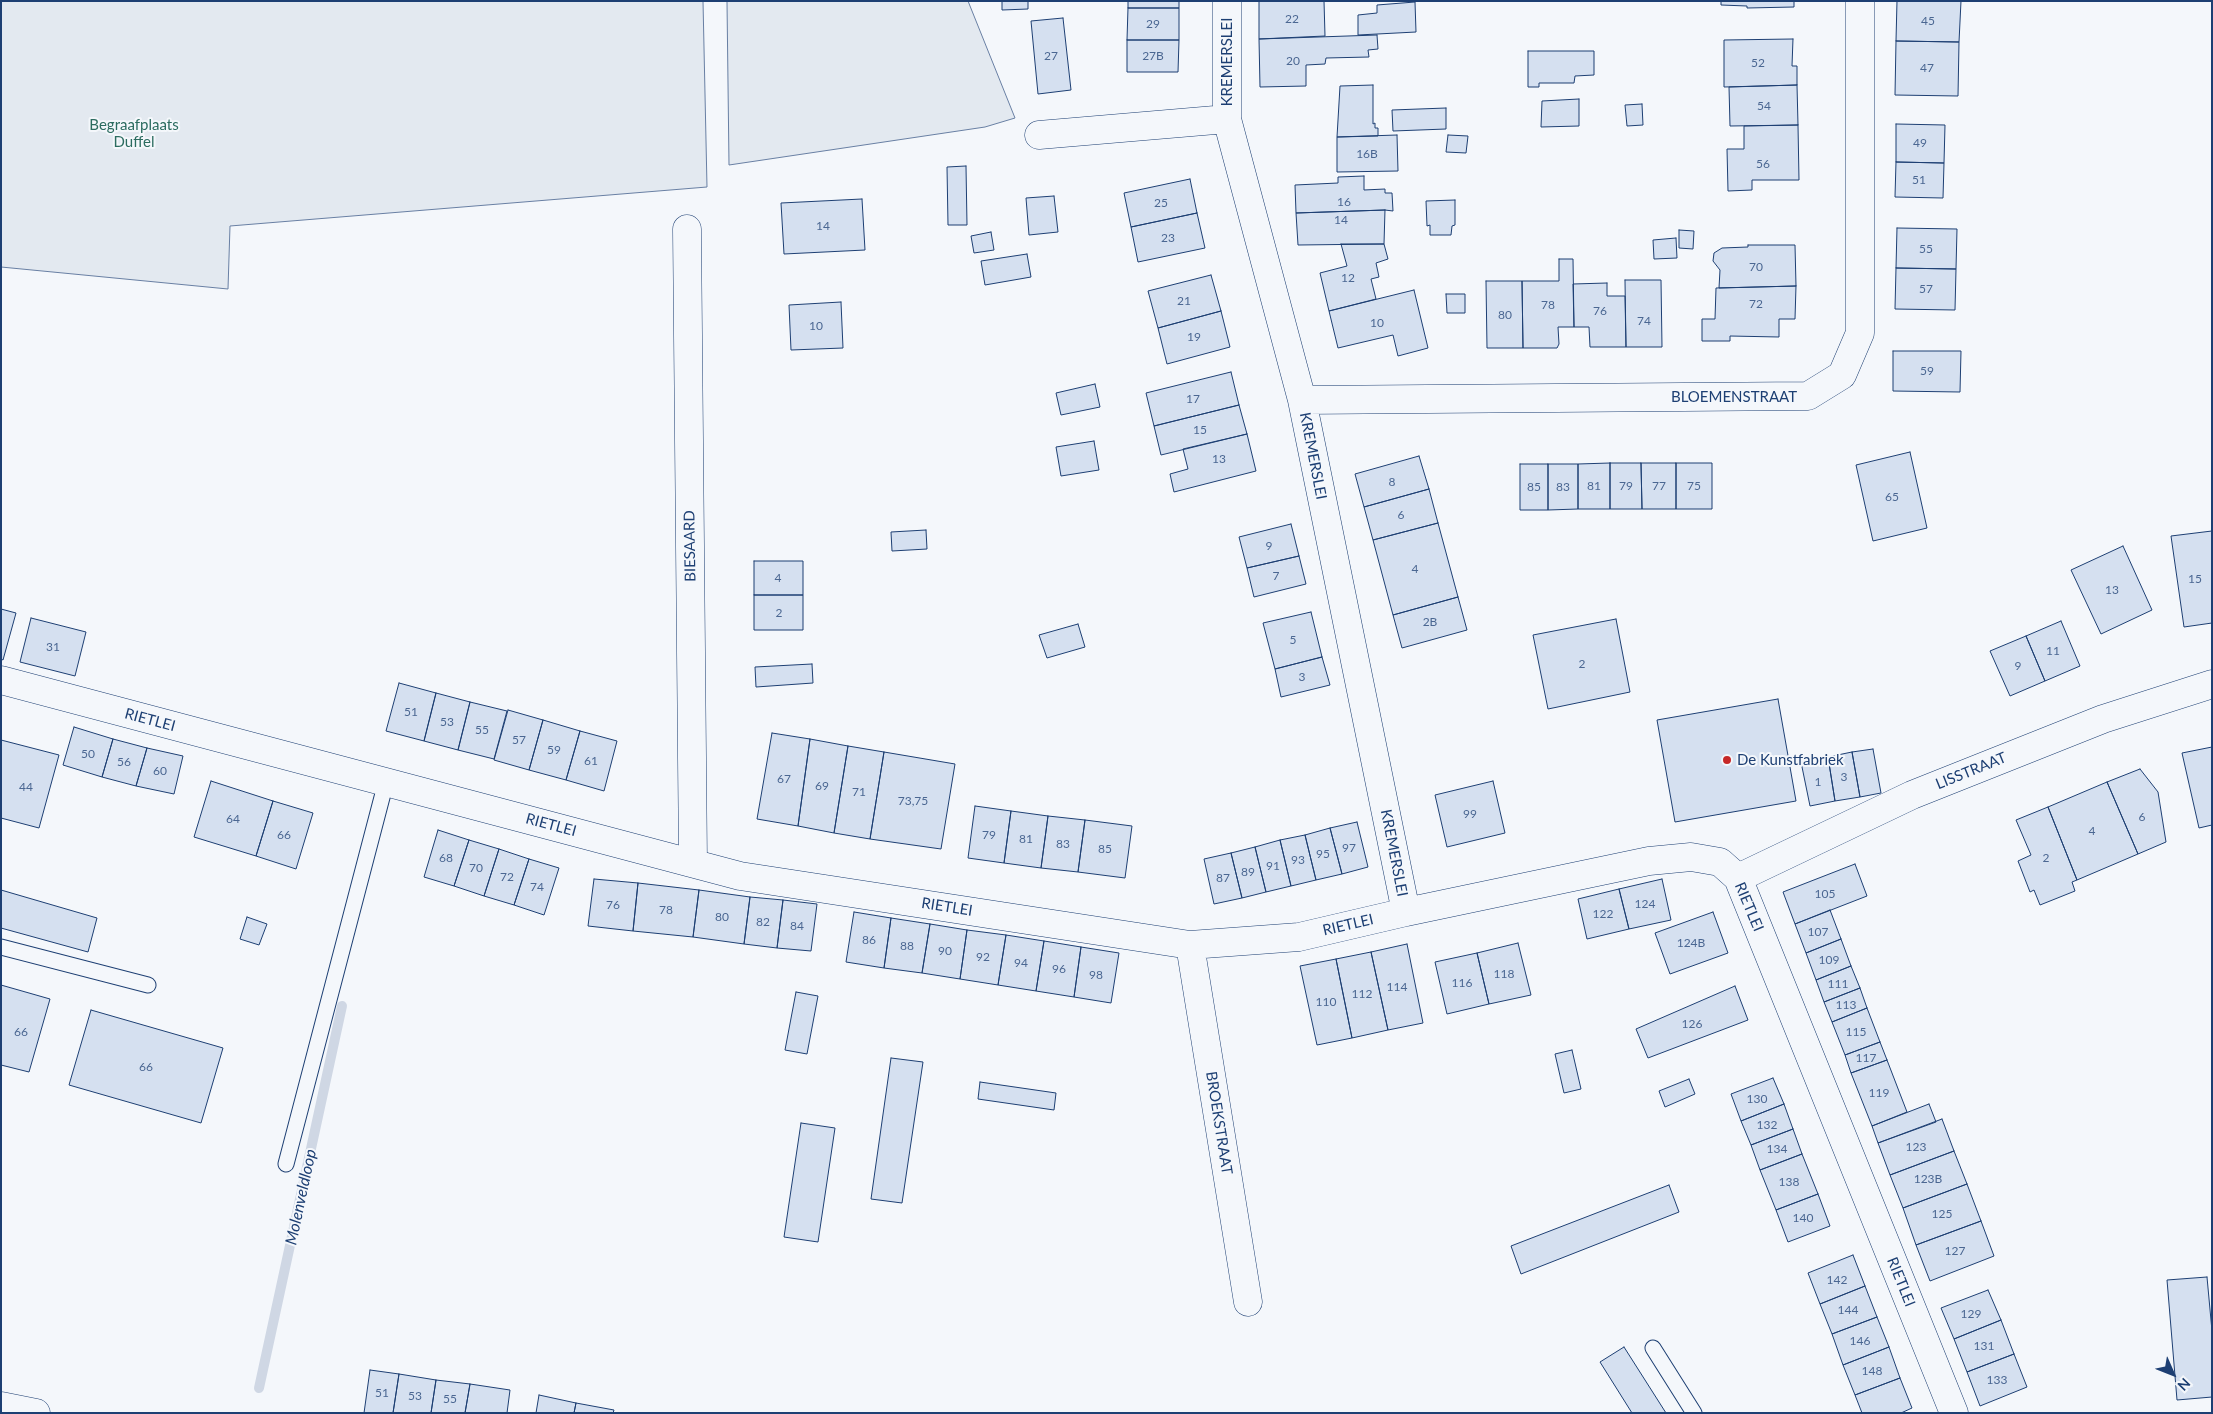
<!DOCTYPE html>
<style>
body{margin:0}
#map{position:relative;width:2213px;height:1414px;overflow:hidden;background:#f4f7fb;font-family:Lato,sans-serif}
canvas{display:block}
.frame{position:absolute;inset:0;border:2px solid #1d3f73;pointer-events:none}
.north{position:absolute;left:2148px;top:1349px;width:50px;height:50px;-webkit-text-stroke:4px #f4f7fb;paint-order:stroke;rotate:134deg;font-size:14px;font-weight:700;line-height:20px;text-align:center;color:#1d3f73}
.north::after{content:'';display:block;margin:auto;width:18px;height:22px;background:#1d3f73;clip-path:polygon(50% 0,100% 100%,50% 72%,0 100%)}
</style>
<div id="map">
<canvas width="2213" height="1414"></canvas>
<div class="frame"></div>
<div class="north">N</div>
</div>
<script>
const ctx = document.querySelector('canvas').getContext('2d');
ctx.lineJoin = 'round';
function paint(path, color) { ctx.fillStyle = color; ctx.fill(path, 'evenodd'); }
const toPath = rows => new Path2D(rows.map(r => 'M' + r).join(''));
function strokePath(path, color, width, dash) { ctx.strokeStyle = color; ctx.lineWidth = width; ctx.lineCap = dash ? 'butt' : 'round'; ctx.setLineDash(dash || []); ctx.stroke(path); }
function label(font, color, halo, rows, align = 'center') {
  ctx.font = font + ' Lato,sans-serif'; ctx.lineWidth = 4; ctx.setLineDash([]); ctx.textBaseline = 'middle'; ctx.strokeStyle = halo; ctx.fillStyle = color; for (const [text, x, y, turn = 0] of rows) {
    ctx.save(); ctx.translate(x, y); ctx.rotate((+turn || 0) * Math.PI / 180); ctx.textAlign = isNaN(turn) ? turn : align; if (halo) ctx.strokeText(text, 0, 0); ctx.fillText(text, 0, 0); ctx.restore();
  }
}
const green = toPath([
 [1,1,703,1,707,187,230,226,228,289,1,267,1,1],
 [727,1,968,1,1015,118,985,127,729,165,727,1]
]);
paint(green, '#e3e9f0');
strokePath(green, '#687fa3', 1);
strokePath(toPath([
 [259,1388,342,1006]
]), '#cfd7e4', 10);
const building = toPath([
 [1002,1,1028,1,1028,9,1002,10,1002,1],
 [1128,1,1179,1,1179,8,1128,8,1128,1],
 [1259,1,1324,1,1325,36,1259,39,1259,1],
 [1721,1,1794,1,1794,7,1747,8,1747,6,1721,5,1721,1],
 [1897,1,1961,1,1959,42,1896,41,1897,1],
 [1415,2,1416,32,1358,35,1358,15,1377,13,1377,5,1415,2],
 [1128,8,1179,8,1179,40,1127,40,1128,8],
 [1063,18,1071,90,1038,94,1031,21,1063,18],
 [1377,35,1378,49,1368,50,1369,57,1326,58,1325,64,1306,65,1306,86,1260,87,1259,39,1377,35],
 [1793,39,1792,66,1797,66,1797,85,1724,87,1724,40,1793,39],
 [1127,40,1179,40,1178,72,1127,72,1127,40],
 [1896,41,1959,42,1958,96,1895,95,1896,41],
 [1528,51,1594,51,1594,75,1575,76,1574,83,1539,83,1539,87,1528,87,1528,51],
 [1373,85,1373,124,1375,123,1375,128,1378,128,1378,136,1337,137,1340,86,1373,85],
 [1797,85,1798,125,1730,126,1729,87,1797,85],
 [1579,99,1579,126,1541,127,1542,101,1579,99],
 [1642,104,1643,125,1627,126,1625,105,1642,104],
 [1446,108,1446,129,1393,131,1392,110,1446,108],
 [1896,124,1945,125,1944,163,1896,162,1896,124],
 [1798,125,1799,180,1752,180,1752,190,1728,191,1727,149,1744,149,1744,126,1798,125],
 [1397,135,1398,171,1337,172,1337,137,1397,135],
 [1448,135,1468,136,1466,153,1446,152,1448,135],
 [1896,162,1944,163,1943,198,1895,197,1896,162],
 [966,166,967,225,948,225,947,167,966,166],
 [1364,176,1364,190,1385,189,1385,193,1392,193,1393,211,1385,210,1296,213,1295,185,1338,183,1338,177,1364,176],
 [1190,179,1197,213,1131,227,1124,193,1190,179],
 [1054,196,1058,232,1029,235,1026,198,1054,196],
 [862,199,865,250,784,254,781,203,862,199],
 [1455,200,1455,225,1452,226,1451,235,1430,235,1430,225,1427,226,1426,201,1455,200],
 [1385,210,1384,244,1298,245,1296,213,1385,210],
 [1197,213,1205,248,1138,262,1131,227,1197,213],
 [1897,228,1957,229,1956,269,1896,268,1897,228],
 [1679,230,1694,231,1693,249,1679,248,1679,230],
 [991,232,994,250,974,253,971,236,991,232],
 [1676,238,1677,258,1654,259,1653,240,1676,238],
 [1341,244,1384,244,1388,259,1376,263,1379,277,1371,279,1376,299,1329,311,1320,273,1347,266,1341,244],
 [1748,245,1795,245,1796,286,1719,288,1720,270,1713,261,1714,253,1722,248,1748,247,1748,245],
 [1027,254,1031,277,985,285,981,261,1027,254],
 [1559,259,1573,259,1574,327,1558,327,1559,344,1557,348,1523,348,1522,281,1559,281,1559,259],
 [1896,268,1956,269,1955,310,1895,309,1896,268],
 [1211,275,1221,311,1158,328,1148,291,1211,275],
 [1625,280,1661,280,1662,347,1626,347,1625,280],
 [1486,281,1522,281,1523,348,1487,348,1486,281],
 [1607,283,1607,296,1625,296,1626,347,1590,347,1589,327,1574,327,1573,284,1607,283],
 [1796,286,1795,319,1779,319,1779,337,1730,336,1730,341,1702,341,1702,319,1715,319,1716,288,1796,286],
 [1414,290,1428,348,1398,356,1393,335,1338,348,1329,311,1414,290],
 [1446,294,1465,294,1465,313,1447,313,1446,294],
 [841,302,843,348,791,350,789,305,841,302],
 [1221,311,1230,347,1167,364,1158,328,1221,311],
 [1893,351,1961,351,1960,392,1893,391,1893,351],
 [1231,372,1239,405,1154,426,1146,393,1231,372],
 [1095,384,1100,407,1061,415,1056,393,1095,384],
 [1239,405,1247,434,1161,455,1154,426,1239,405],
 [1247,434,1256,471,1174,492,1170,474,1188,469,1183,449,1247,434],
 [1094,441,1099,470,1061,476,1056,447,1094,441],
 [1910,452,1927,528,1873,541,1856,465,1910,452],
 [1419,456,1429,489,1364,507,1355,474,1419,456],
 [1610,463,1641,463,1642,509,1610,509,1610,463],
 [1610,463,1610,509,1578,509,1578,464,1610,463],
 [1641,463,1676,463,1676,509,1642,509,1641,463],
 [1676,463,1712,463,1712,509,1676,509,1676,463],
 [1520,464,1548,464,1548,510,1520,510,1520,464],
 [1548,464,1578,464,1578,509,1548,510,1548,464],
 [1429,489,1438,523,1373,540,1364,507,1429,489],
 [1438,523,1458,597,1393,615,1373,540,1438,523],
 [1291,524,1299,556,1247,568,1239,537,1291,524],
 [926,530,927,549,892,551,891,532,926,530],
 [2212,531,2212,623,2184,627,2171,536,2212,531],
 [2123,546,2152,610,2101,634,2071,570,2123,546],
 [1299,556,1306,584,1254,597,1247,568,1299,556],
 [754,561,803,561,803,595,754,595,754,561],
 [754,595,803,595,803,630,754,630,754,595],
 [1458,597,1467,630,1402,648,1393,615,1458,597],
 [1,609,16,613,3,660,1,659,1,609],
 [1311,612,1322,657,1275,669,1263,623,1311,612],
 [31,618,86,632,75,676,20,662,31,618],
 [1616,619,1630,692,1548,709,1533,635,1616,619],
 [2061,621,2080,666,2045,681,2026,636,2061,621],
 [1078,624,1085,647,1047,658,1039,635,1078,624],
 [2026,636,2045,681,2010,696,1990,651,2026,636],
 [1322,657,1330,685,1281,697,1275,669,1322,657],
 [812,664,813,683,756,687,755,667,812,664],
 [399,683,436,693,424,741,386,731,399,683],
 [436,693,470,702,458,750,424,741,436,693],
 [1778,699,1796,801,1675,822,1657,720,1778,699],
 [470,702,507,711,494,759,458,750,470,702],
 [508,710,543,720,529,770,494,760,508,710],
 [543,720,580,731,566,780,529,770,543,720],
 [74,727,113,739,102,777,63,765,74,727],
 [580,731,617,741,604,791,566,780,580,731],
 [772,733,810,739,798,826,757,819,772,733],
 [113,739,147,748,136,786,102,777,113,739],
 [810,739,848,746,834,833,798,826,810,739],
 [1,740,59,755,39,828,1,818,1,740],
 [848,746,884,752,870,839,834,833,848,746],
 [2212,747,2212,825,2199,828,2182,753,2212,747],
 [147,748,183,756,174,794,136,786,147,748],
 [1873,749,1881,793,1860,797,1852,752,1873,749],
 [884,752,955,764,941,849,870,839,884,752],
 [1852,752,1860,797,1835,801,1828,757,1852,752],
 [1828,757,1835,801,1810,806,1801,762,1828,757],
 [2140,769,2158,792,2166,842,2138,854,2107,782,2140,769],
 [211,781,273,801,256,856,194,837,211,781],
 [1493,781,1505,833,1447,847,1435,795,1493,781],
 [2107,782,2138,854,2077,880,2048,807,2107,782],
 [273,801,313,813,296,869,256,856,273,801],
 [975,806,1011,811,1004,863,968,858,975,806],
 [2048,807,2077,880,2072,882,2075,891,2040,905,2034,890,2030,892,2018,861,2031,855,2016,820,2048,807],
 [1011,811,1048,816,1041,868,1004,863,1011,811],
 [1048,816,1085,820,1078,872,1041,868,1048,816],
 [1085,820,1132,826,1125,878,1078,872,1085,820],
 [1357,822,1368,867,1342,874,1330,828,1357,822],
 [1330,828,1342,874,1316,880,1305,835,1330,828],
 [438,830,469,840,454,886,424,877,438,830],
 [1305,835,1316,880,1291,886,1280,840,1305,835],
 [469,840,499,849,484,896,454,886,469,840],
 [1280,840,1291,886,1266,892,1255,847,1280,840],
 [1255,847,1266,892,1242,898,1231,853,1255,847],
 [499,849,529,859,514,905,484,896,499,849],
 [1231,853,1242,898,1214,904,1204,859,1231,853],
 [529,859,559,868,544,915,514,905,529,859],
 [1855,864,1867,896,1795,924,1783,892,1855,864],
 [594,879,638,883,633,931,588,926,594,879],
 [1662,879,1671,920,1629,929,1619,889,1662,879],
 [638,883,699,890,693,937,633,931,638,883],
 [1619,889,1629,929,1587,939,1578,899,1619,889],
 [1,890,97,918,88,952,1,928,1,890],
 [699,890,750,897,744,944,693,937,699,890],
 [750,897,783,900,777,948,744,944,750,897],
 [783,900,817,904,811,951,777,948,783,900],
 [1830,910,1841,939,1806,953,1795,924,1830,910],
 [854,912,891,918,884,968,846,962,854,912],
 [1713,912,1728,953,1670,974,1655,933,1713,912],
 [247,917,267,924,259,945,240,939,247,917],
 [891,918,930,924,922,973,884,968,891,918],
 [930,924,967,930,960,979,922,973,930,924],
 [967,930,1006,935,998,985,960,979,967,930],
 [1006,935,1044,941,1036,991,998,985,1006,935],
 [1841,939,1851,966,1816,980,1806,953,1841,939],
 [1044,941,1081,947,1074,997,1036,991,1044,941],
 [1518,943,1531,995,1489,1004,1477,953,1518,943],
 [1407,944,1423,1023,1388,1030,1371,952,1407,944],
 [1081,947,1119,953,1111,1003,1074,997,1081,947],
 [1371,952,1388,1030,1352,1038,1336,959,1371,952],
 [1477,953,1489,1004,1447,1014,1435,962,1477,953],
 [1336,959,1352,1038,1317,1045,1300,966,1336,959],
 [1851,966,1860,988,1824,1002,1816,980,1851,966],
 [1,985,50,999,29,1072,1,1065,1,985],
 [1735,986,1748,1020,1648,1058,1636,1029,1735,986],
 [1860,988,1867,1008,1832,1022,1824,1002,1860,988],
 [796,992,818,996,807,1054,785,1050,796,992],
 [1867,1008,1880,1042,1845,1055,1832,1022,1867,1008],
 [91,1010,223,1048,201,1123,69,1085,91,1010],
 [1880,1042,1887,1060,1851,1073,1845,1055,1880,1042],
 [1572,1050,1581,1089,1564,1093,1555,1054,1572,1050],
 [891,1058,923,1062,902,1203,871,1199,891,1058],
 [1887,1060,1907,1112,1872,1126,1851,1073,1887,1060],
 [1773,1078,1784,1104,1741,1121,1731,1094,1773,1078],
 [1689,1079,1695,1094,1665,1107,1659,1091,1689,1079],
 [980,1082,1056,1093,1054,1110,978,1099,980,1082],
 [1784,1104,1793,1129,1751,1145,1741,1121,1784,1104],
 [1929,1104,1936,1122,1878,1143,1872,1126,1929,1104],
 [1942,1119,1954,1151,1890,1175,1878,1143,1942,1119],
 [801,1123,835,1128,818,1242,784,1237,801,1123],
 [1793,1129,1802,1154,1760,1170,1751,1145,1793,1129],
 [1954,1151,1967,1184,1903,1208,1890,1175,1954,1151],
 [1802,1154,1818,1194,1776,1210,1760,1170,1802,1154],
 [1967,1184,1981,1221,1916,1245,1903,1208,1967,1184],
 [1669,1185,1679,1212,1521,1274,1511,1246,1669,1185],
 [1818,1194,1830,1226,1788,1242,1776,1210,1818,1194],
 [1981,1221,1994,1256,1930,1281,1916,1245,1981,1221],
 [1853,1255,1865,1286,1820,1304,1808,1273,1853,1255],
 [2207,1277,2212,1331,2212,1397,2177,1400,2167,1280,2207,1277],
 [1865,1286,1877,1317,1832,1334,1820,1304,1865,1286],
 [1988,1290,2001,1320,1954,1339,1941,1308,1988,1290],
 [1877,1317,1889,1347,1843,1365,1832,1334,1877,1317],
 [2001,1320,2014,1354,1967,1372,1954,1339,2001,1320],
 [1624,1347,1666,1413,1632,1413,1600,1362,1624,1347],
 [1889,1347,1900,1378,1855,1395,1843,1365,1889,1347],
 [2014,1354,2027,1387,1980,1406,1967,1372,2014,1354],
 [370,1370,399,1374,393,1413,364,1413,370,1370],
 [399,1374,436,1380,431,1413,393,1413,399,1374],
 [1900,1378,1912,1408,1901,1413,1862,1413,1855,1395,1900,1378],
 [436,1380,470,1384,465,1413,431,1413,436,1380],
 [470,1384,510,1390,507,1413,465,1413,470,1384],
 [539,1395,576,1403,574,1413,536,1413,539,1395],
 [576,1403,614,1410,613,1413,574,1413,576,1403]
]);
paint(building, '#d5e0f0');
strokePath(building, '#1d3f73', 1);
const service = toPath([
 [1,947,148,985],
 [286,1164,386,782],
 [1653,1348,1694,1413]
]);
const minor = toPath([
 [1227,1,1227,119,1302,400,1406,912],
 [1039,135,1227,119],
 [687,229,693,863],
 [1302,400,1808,396,1842,375,1860,333,1860,1],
 [1,680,740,876,1190,945,1299,937,1406,912,1649,861,1691,857,1720,862,1738,878,1954,1413],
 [1738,878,1912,795,2103,719,2212,684],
 [1190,945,1248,1302]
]);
const tertiary = toPath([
 [1,1406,36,1413]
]);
strokePath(service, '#1d3f73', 17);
strokePath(minor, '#1d3f73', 29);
strokePath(tertiary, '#1d3f73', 29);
strokePath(service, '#f4f7fb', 15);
strokePath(minor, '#f4f7fb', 28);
strokePath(tertiary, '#f4f7fb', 28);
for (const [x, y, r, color] of [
 [1727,760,5,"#c62828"]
]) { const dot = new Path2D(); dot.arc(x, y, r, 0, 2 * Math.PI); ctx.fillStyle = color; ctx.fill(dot); strokePath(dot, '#f4f7fb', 2); }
label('12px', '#4b6792', null, [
 ["22",1292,19],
 ["45",1928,21],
 ["29",1153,24],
 ["27",1051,56],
 ["27B",1153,56],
 ["20",1293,61],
 ["52",1758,63],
 ["47",1927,68],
 ["54",1764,106],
 ["49",1920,143],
 ["16B",1367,154],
 ["56",1763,164],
 ["51",1919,180],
 ["16",1344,202],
 ["25",1161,203],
 ["14",1341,220],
 ["14",823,226],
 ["23",1168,238],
 ["55",1926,249],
 ["70",1756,267],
 ["12",1348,278],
 ["57",1926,289],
 ["21",1184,301],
 ["72",1756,304],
 ["78",1548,305],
 ["76",1600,311],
 ["80",1505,315],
 ["74",1644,321],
 ["10",1377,323],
 ["10",816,326],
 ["19",1194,337],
 ["59",1927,371],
 ["17",1193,399],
 ["15",1200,430],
 ["13",1219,459],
 ["8",1392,482],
 ["81",1594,486],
 ["79",1626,486],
 ["77",1659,486],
 ["75",1694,486],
 ["85",1534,487],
 ["83",1563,487],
 ["65",1892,497],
 ["6",1401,515],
 ["9",1269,546],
 ["4",1415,569],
 ["7",1276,576],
 ["4",778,578],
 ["15",2195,579],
 ["13",2112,590],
 ["2",779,613],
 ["2B",1430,622],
 ["5",1293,640],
 ["31",53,647],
 ["11",2053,651],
 ["2",1582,664],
 ["9",2018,666],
 ["3",1302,677],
 ["51",411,712],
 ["53",447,722],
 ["55",482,730],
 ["57",519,740],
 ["59",554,750],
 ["50",88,754],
 ["61",591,761],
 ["56",124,762],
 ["60",160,771],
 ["3",1844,777],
 ["67",784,779],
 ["1",1818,782],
 ["69",822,786],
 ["44",26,787],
 ["71",859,792],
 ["73,75",913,801],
 ["99",1470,814],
 ["6",2142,817],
 ["64",233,819],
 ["4",2092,831],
 ["66",284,835],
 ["79",989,835],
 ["81",1026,839],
 ["83",1063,844],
 ["97",1349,848],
 ["85",1105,849],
 ["95",1323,854],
 ["68",446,858],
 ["2",2046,858],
 ["93",1298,860],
 ["91",1273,866],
 ["70",476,868],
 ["89",1248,872],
 ["72",507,877],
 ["87",1223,878],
 ["74",537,887],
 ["105",1825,894],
 ["124",1645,904],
 ["76",613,905],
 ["78",666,910],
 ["122",1603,914],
 ["80",722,917],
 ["82",763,922],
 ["84",797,926],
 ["107",1818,932],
 ["86",869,940],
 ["124B",1691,943],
 ["88",907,946],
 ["90",945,951],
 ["92",983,957],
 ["109",1829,960],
 ["94",1021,963],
 ["96",1059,969],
 ["118",1504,974],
 ["98",1096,975],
 ["116",1462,983],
 ["111",1838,984],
 ["114",1397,987],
 ["112",1362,994],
 ["110",1326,1002],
 ["113",1846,1005],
 ["126",1692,1024],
 ["66",21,1032],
 ["115",1856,1032],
 ["117",1866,1058],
 ["66",146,1067],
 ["119",1879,1093],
 ["130",1757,1099],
 ["132",1767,1125],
 ["123",1916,1147],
 ["134",1777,1149],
 ["123B",1928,1179],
 ["138",1789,1182],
 ["125",1942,1214],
 ["140",1803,1218],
 ["127",1955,1251],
 ["142",1837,1280],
 ["144",1848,1310],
 ["129",1971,1314],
 ["146",1860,1341],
 ["131",1984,1346],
 ["148",1872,1371],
 ["133",1997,1380],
 ["51",382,1393],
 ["53",415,1396],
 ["55",450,1399]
]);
label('15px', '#1d3f73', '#f4f7fb', [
 ["KREMERSLEI",1227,62,-90],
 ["BLOEMENSTRAAT",1734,397],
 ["KREMERSLEI",1313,456,79],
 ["BIESAARD",690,546,-91],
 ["RIETLEI",150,720,15],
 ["LISSTRAAT",1971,771,-22],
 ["RIETLEI",551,825,15],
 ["KREMERSLEI",1394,853,79],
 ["RIETLEI",947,907,9],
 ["RIETLEI",1749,907,67],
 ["RIETLEI",1348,925,-13],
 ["BROEKSTRAAT",1219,1123,81],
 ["RIETLEI",1901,1282,68]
]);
label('15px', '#2c6c60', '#f4f7fb', [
 ["Begraafplaats",134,125],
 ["Duffel",134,142]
]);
label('15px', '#1d3f73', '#f4f7fb', [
 ["De Kunstfabriek",1737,760]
], 'left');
label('italic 16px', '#1d3f73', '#f4f7fb', [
 ["Molenveldloop",301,1197,-78]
]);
</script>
